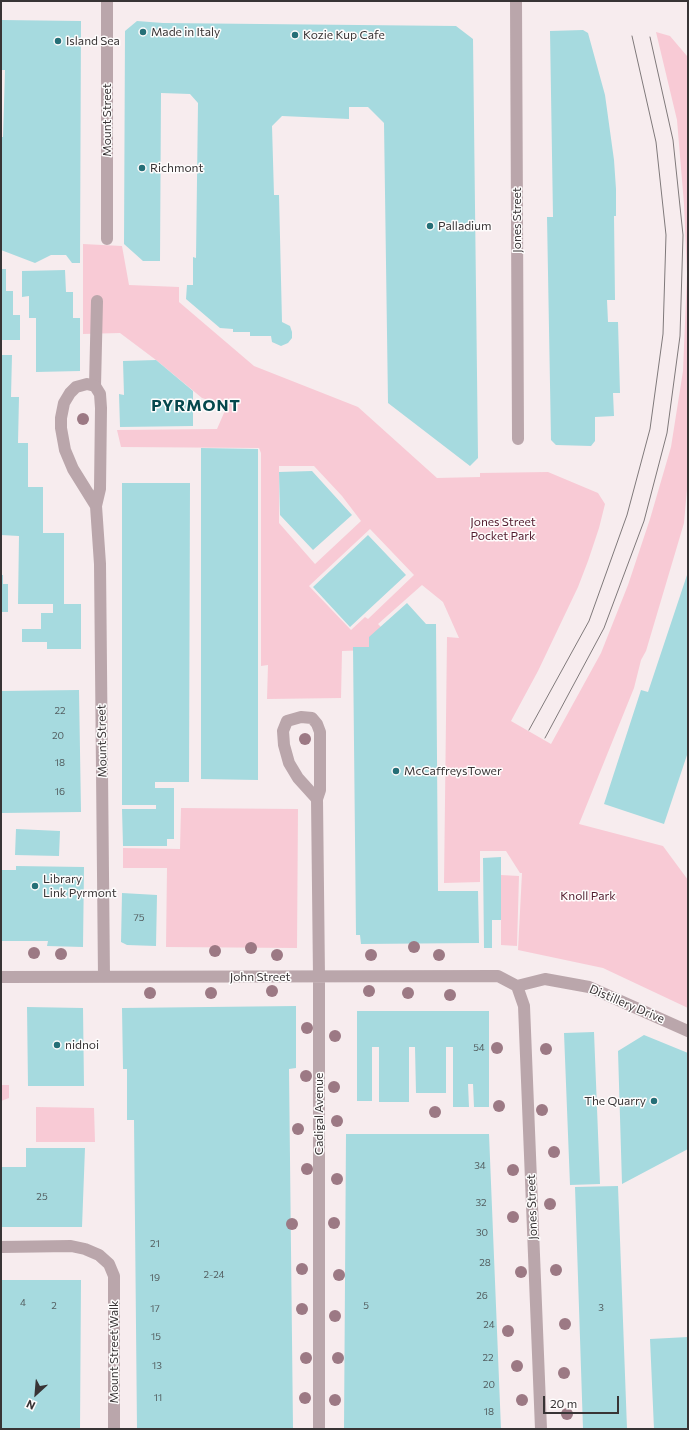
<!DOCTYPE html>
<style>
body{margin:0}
#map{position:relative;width:689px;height:1430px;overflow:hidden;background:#f7ecee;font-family:Commissioner,sans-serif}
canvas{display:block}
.frame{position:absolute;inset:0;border:2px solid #383435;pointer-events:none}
.north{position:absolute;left:16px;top:1374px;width:40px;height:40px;-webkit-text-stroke:3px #fefcfc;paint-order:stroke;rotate:206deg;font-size:11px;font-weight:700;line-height:16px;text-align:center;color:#383435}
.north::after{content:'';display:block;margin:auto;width:14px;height:18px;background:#383435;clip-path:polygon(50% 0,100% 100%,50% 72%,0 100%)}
.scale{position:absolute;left:543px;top:1396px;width:76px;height:18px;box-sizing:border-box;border:2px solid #383435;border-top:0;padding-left:5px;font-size:12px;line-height:14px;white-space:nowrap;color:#383435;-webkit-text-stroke:3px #fefcfc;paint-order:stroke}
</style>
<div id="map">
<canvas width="689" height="1430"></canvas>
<div class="frame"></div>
<div class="north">N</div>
<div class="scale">20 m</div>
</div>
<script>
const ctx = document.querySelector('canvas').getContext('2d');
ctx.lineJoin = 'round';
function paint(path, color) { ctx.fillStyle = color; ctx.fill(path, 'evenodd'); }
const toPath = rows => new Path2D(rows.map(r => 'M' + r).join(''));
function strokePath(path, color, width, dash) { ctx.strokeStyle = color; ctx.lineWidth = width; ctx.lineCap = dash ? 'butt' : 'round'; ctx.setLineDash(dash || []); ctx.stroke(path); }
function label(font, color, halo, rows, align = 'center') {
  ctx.font = font + ' Commissioner,sans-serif'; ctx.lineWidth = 3; ctx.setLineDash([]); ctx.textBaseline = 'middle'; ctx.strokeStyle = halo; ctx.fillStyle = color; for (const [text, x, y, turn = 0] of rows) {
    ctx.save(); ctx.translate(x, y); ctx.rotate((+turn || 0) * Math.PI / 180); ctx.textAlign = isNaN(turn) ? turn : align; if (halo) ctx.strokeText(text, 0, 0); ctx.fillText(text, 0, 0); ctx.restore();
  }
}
paint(toPath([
 [656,32,670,36,687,56,688,65,688,478,684,523,646,651,641,660,634,688,579,824,663,846,688,880,688,1008,603,968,518,950,522,873,520,873,506,851,480,851,480,882,444,883,447,637,459,638,443,602,422,585,378,624,383,629,371,650,342,651,341,698,267,699,268,665,261,666,261,453,259,448,121,447,117,430,217,429,227,406,202,398,156,360,120,333,83,334,83,244,122,246,129,285,179,287,179,302,254,366,358,407,437,478,480,477,480,473,548,472,598,493,605,504,599,528,588,561,578,587,538,671,511,721,551,744,601,653,628,585,650,519,671,447,683,371,687,274,684,204,677,120],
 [279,466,314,466,342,496,361,521,315,564,279,523],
 [370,529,414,575,368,619,365,617,351,630,309,586],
 [181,808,298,809,297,948,166,947,167,868,123,868,123,848,180,849],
 [501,875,519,876,517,946,501,945],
 [1,1085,9,1085,9,1098,1,1101],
 [36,1107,94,1108,95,1142,36,1142]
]), '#f8cad5');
paint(toPath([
 [1,20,81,21,80,263,72,263,66,255,51,255,35,263,1,250,1,137,3,137,5,70,1,70],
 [137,21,163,23,456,26,473,39,478,458,470,466,388,403,384,123,368,107,349,107,349,119,282,116,272,126,274,195,279,195,282,322,290,326,292,332,292,338,288,343,281,346,272,342,271,336,250,336,250,332,233,332,233,329,220,328,186,299,187,285,193,285,193,257,196,258,198,103,190,94,161,93,160,261,143,261,124,244,125,31],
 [583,30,588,33,605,95,614,160,616,189,616,216,614,216,615,300,607,300,608,322,618,322,620,393,613,393,614,416,595,417,595,441,591,446,556,445,551,440,547,217,553,217,550,31],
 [1,269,6,269,6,291,13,291,13,315,20,315,20,340,1,340],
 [65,270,66,292,73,292,73,318,80,318,80,371,36,372,36,318,29,318,29,296,22,297,22,271],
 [1,355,12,355,11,397,19,397,18,443,28,443,28,487,43,487,43,533,64,533,64,604,81,604,81,649,47,649,47,642,22,642,22,629,41,629,41,613,53,613,53,604,18,604,19,536,1,535],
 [156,360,193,391,193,426,120,427,119,394,124,395,123,361],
 [201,448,258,449,258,780,201,779],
 [312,471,352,515,313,550,280,515,279,472],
 [122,483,190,483,189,782,155,782,155,788,174,788,174,839,167,839,167,846,123,846,122,809,156,809,156,805,122,805],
 [368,535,406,575,350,627,313,587],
 [688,572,688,752,664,824,604,804,641,690,648,692],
 [1,575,3,575,3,584,8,584,8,612,1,612],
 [407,603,426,624,436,624,438,891,478,891,479,943,361,944,360,935,356,935,353,647,369,647,369,637],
 [79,690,81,812,2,813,1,691],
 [16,829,60,831,59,856,15,855],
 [501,857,501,920,492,920,492,948,484,948,483,858],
 [16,866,84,867,83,947,47,946,48,941,1,941,1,870,16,870],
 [122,893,157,895,156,946,127,945,121,942],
 [296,1006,296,1068,289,1069,293,1429,137,1429,134,1120,127,1120,127,1069,123,1069,122,1008],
 [27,1007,83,1008,84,1086,28,1086],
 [357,1011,489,1011,489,1107,474,1107,473,1084,468,1084,469,1107,453,1107,453,1047,446,1047,446,1093,416,1093,415,1047,409,1047,409,1102,379,1102,379,1047,372,1047,372,1101,357,1101],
 [594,1032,600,1184,570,1185,564,1033],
 [644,1035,688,1053,688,1149,622,1184,618,1051],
 [346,1134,489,1134,501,1429,344,1429],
 [26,1148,85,1148,82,1227,1,1227,1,1167,26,1167],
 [618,1186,627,1429,583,1429,575,1187],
 [1,1280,81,1280,80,1429,1,1429],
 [688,1337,688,1429,654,1429,650,1339]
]), '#a6dadf');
strokePath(toPath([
 [95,386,97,301]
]), '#baa6ab', 12);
strokePath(toPath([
 [107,1,107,239],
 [516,1,518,439],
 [96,506,73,469,65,450,61,428,61,418,64,403,70,393,76,387,87,384,95,386,100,394,101,408,100,489,96,506,100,564,104,977],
 [317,799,298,778,289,763,284,745,283,731,287,721,301,717,312,718,317,724,320,732,320,790,317,799,319,977,319,1429],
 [1,977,498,976,517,986],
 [517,986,524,1006,541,1429],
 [517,986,545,979,589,987,688,1031],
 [1,1247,71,1246,85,1249,99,1255,109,1264,114,1276,114,1429]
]), '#baa6ab', 12);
strokePath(toPath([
 [529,730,589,621,627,515,650,429,663,334,666,235,656,142,632,36],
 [545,738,604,628,644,521,667,433,680,336,683,235,673,140,650,37]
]), '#7f797a', 1);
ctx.fillStyle = '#9c7984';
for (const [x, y] of [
 [83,419],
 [305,739],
 [414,947],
 [251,948],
 [215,951],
 [34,953],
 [61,954],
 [277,955],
 [371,955],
 [439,955],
 [272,991],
 [369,991],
 [150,993],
 [211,993],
 [408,993],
 [450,995],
 [307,1028],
 [335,1036],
 [497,1048],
 [546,1049],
 [306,1076],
 [334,1087],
 [499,1106],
 [542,1110],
 [435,1112],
 [337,1121],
 [298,1129],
 [554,1152],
 [307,1169],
 [513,1170],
 [337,1179],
 [550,1204],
 [513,1217],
 [334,1223],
 [292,1224],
 [302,1269],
 [556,1270],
 [521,1272],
 [339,1275],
 [302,1309],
 [335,1316],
 [565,1324],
 [508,1331],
 [306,1358],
 [338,1358],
 [517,1366],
 [564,1373],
 [305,1398],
 [335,1400],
 [522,1400],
 [567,1414]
]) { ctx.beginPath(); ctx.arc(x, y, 6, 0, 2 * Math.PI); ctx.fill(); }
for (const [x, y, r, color] of [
 [143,32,4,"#256f77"],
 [295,35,4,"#256f77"],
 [58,41,4,"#256f77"],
 [142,168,4,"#256f77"],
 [430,226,4,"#256f77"],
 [396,771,4,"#256f77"],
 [35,886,4,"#256f77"],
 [57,1045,4,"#256f77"],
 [654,1101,4,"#256f77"]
]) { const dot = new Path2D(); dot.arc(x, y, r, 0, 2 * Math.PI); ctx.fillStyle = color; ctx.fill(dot); strokePath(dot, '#fefcfc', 1.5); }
label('10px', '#545e60', null, [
 ["22",60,711],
 ["20",58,736],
 ["18",60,763],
 ["16",60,792],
 ["75",139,918],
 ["54",479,1048],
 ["34",480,1166],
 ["25",42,1197],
 ["32",481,1203],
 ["30",482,1233],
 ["21",155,1244],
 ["28",485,1263],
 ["2-24",214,1275],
 ["19",155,1278],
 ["26",482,1296],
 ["4",23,1303],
 ["2",54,1306],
 ["5",366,1306],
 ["3",601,1308],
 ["17",155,1309],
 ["24",489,1325],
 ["15",156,1337],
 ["22",488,1358],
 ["13",157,1366],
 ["20",489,1385],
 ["11",158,1398],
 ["18",489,1412]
]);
label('12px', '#383435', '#fefcfc', [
 ["Made in Italy",151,32],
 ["Kozie Kup Cafe",303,35],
 ["Island Sea",66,41],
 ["Richmont",150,168],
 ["Palladium",438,226],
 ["McCaffreysTower",404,771],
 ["Library",43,879],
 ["Link Pyrmont",43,893],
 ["nidnoi",65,1045],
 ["The Quarry",646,1101,"right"]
], 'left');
label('12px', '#383435', '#fefcfc', [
 ["Mount Street",107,120,-90],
 ["Jones Street",517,220,-90],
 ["Mount Street",102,741,-91],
 ["John Street",260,977],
 ["Distillery Drive",627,1004,23],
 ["Cadigal Avenue",319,1114,-90],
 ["Jones Street",532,1207,-92],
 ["Mount Street Walk",114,1352,-90]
]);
label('12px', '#511b2d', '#fefcfc', [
 ["Jones Street",503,522],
 ["Pocket Park",503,536],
 ["Knoll Park",588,896]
]);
ctx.letterSpacing = '1px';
label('bold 16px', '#05474d', '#fefcfc', [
 ["PYRMONT",196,406]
]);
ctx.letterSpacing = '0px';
</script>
